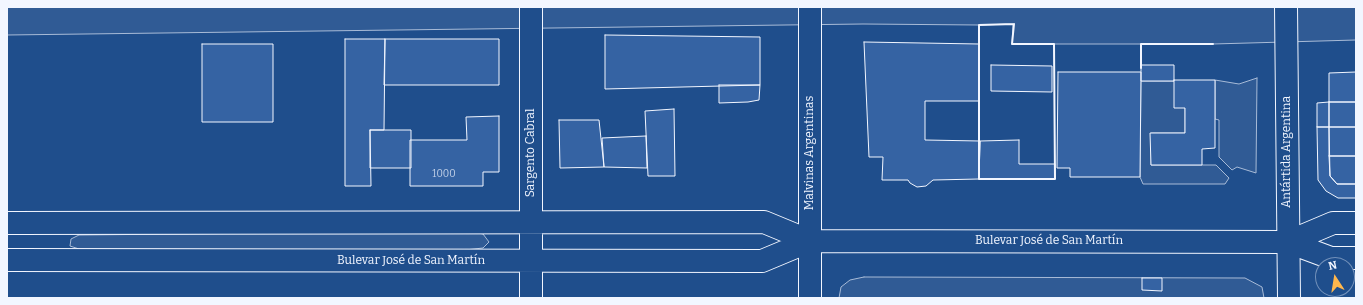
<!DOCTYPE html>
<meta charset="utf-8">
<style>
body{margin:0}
#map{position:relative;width:1363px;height:305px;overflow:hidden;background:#1f4e8c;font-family:Bitter,serif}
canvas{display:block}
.frame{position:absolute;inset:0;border:8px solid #f2f6ff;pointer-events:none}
.north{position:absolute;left:1315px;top:257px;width:40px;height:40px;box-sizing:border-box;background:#1f4e8c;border:1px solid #7391ba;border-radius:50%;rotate:348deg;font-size:11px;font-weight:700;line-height:16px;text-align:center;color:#f2f6ff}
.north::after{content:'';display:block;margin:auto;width:14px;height:18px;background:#ffb74d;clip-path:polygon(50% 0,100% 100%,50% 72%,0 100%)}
</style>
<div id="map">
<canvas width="1363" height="305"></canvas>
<div class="frame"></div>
<div class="north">N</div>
</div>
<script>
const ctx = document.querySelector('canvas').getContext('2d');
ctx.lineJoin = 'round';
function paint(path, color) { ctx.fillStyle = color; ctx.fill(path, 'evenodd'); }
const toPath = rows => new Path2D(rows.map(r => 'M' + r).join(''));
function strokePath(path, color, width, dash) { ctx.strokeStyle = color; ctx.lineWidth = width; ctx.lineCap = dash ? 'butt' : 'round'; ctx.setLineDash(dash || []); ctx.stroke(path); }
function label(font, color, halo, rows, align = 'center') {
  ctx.font = font + ' Bitter,serif'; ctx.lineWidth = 3; ctx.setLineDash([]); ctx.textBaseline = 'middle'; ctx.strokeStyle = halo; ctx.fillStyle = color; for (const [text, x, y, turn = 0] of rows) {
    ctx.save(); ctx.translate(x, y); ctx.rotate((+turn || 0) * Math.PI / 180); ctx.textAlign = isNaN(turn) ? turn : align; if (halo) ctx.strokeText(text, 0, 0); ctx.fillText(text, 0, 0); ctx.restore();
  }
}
const built = toPath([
 [7,7,1356,7,1356,40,1213,44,1012,44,1013,24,979,25,863,24,7,35,7,7],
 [1257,78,1256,173,1237,167,1232,170,1219,157,1219,120,1215,119,1215,80,1239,84,1257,78],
 [1141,81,1174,81,1185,108,1185,133,1151,133,1151,165,1216,165,1229,178,1225,184,1143,184,1140,177,1141,81],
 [470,231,483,234,489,242,483,248,465,250,79,249,70,246,71,239,79,235,470,231],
 [864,277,1245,278,1262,287,1264,298,839,298,841,287,850,280,864,277]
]);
paint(built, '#305b95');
strokePath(built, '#a8bbd7', 1);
const building = toPath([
 [605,35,760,37,760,85,605,89,605,35],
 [345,39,385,39,384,130,370,130,371,186,345,186,345,39],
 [385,39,499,39,499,85,384,85,385,39],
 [864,42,979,44,979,101,925,101,925,140,980,141,979,179,933,180,926,186,917,187,910,183,908,180,882,180,883,157,869,157,864,42],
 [202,44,273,44,273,122,202,122,202,44],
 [991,65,1052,66,1052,92,991,91,991,65],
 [1141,65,1174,65,1174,81,1141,81,1141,65],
 [1058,72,1141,72,1140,177,1070,177,1070,168,1057,168,1058,72],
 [1356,72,1356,102,1329,102,1329,73,1356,72],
 [1174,80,1215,80,1215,148,1202,149,1202,165,1151,165,1150,133,1185,133,1185,108,1174,108,1174,80],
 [719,85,760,85,759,100,748,102,719,103,719,85],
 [1329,102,1329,127,1317,127,1317,103,1329,102],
 [1329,102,1356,102,1356,127,1329,127,1329,102],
 [674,109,675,176,648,176,645,111,674,109],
 [499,116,499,172,483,172,483,186,410,186,410,140,467,140,466,117,499,116],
 [559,120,599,120,604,167,560,168,559,120],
 [1317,127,1329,127,1330,176,1337,184,1356,184,1356,198,1338,198,1326,191,1318,180,1317,127],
 [1329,127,1356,127,1356,156,1329,156,1329,127],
 [370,130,411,130,411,168,370,168,370,130],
 [646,136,647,168,604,167,602,138,646,136],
 [1019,140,1019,164,1055,164,1055,179,979,179,980,141,1019,140],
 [1329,156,1356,156,1356,184,1337,184,1330,176,1329,156],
 [1142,278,1162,278,1162,291,1142,290,1142,278]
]);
paint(building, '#3563a3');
strokePath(building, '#f2f6ff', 1);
const secondary = toPath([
 [1286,7,1289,298],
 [7,223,764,222,810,241,1288,242,1331,258,1356,258],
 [1288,242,1333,223,1356,223],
 [7,260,762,261,810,241],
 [531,298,531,7],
 [810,298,810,7]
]);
strokePath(secondary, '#f2f6ff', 24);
strokePath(secondary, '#1f4e8c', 22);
strokePath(toPath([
 [1014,24,1012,44,1054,44,1055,179,979,179,979,25,1014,24],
 [1141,68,1141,44,1213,44]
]), '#f2f6ff', 2);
label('10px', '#c3d1e8', null, [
 ["1000",444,174]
]);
label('12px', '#f2f6ff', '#1f4e8c', [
 ["Antártida Argentina",1287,152,-90],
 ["Sargento Cabral",531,153,-90],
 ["Malvinas Argentinas",810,153,-90],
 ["Bulevar José de San Martín",1049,241],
 ["Bulevar José de San Martín",411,261]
]);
</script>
